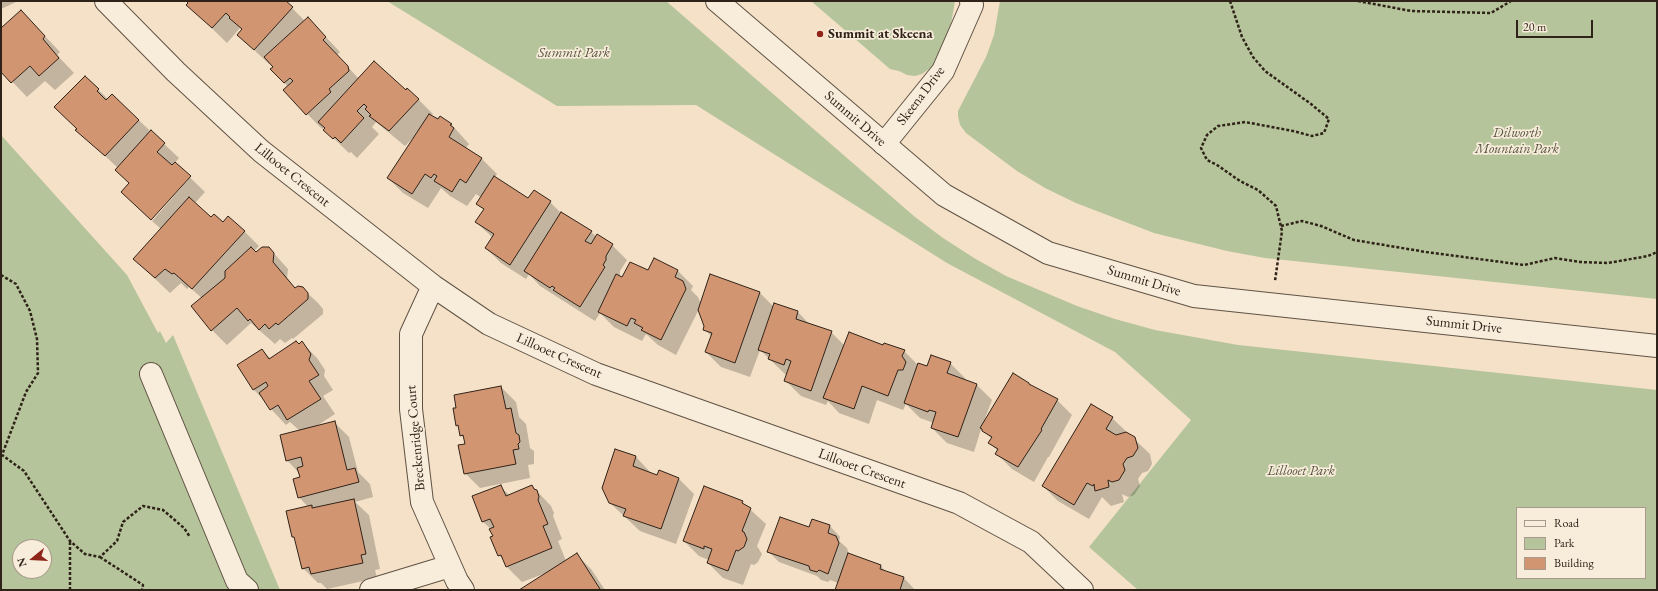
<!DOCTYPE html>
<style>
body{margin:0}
#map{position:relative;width:1658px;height:591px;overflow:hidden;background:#f4e1c7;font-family:"EB Garamond",serif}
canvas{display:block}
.frame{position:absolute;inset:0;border:2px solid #2f2218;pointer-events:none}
.legend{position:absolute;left:1516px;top:507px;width:130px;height:72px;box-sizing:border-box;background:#f8ecdb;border:1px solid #a89b8d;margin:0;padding:5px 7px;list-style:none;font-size:12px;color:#2f2218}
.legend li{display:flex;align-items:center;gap:8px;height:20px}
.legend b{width:20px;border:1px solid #a89b8d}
.north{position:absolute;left:12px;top:539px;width:40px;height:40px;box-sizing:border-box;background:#f8ecdb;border:1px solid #a89b8d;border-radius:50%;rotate:252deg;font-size:11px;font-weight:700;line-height:16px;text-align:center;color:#2f2218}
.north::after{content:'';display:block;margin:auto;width:14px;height:18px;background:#8f2418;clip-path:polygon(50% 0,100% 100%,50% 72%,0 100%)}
.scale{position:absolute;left:1516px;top:20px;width:77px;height:18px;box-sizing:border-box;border:2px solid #2f2218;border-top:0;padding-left:5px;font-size:12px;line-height:14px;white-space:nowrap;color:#2f2218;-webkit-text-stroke:3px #f8ecdb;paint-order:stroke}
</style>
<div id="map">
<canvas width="1658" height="591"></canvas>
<div class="frame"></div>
<ul class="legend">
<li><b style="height:5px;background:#f8ecdb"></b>Road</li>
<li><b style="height:11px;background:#b5c49a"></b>Park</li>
<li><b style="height:11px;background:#d29572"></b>Building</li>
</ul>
<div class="north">N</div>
<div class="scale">20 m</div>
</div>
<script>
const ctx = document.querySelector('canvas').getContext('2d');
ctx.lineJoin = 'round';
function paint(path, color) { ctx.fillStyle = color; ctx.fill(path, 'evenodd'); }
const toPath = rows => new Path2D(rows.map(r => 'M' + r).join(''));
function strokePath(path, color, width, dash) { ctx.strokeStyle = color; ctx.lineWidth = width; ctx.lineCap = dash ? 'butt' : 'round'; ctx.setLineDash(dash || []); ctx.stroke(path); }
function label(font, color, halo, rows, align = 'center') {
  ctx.font = font + ' "EB Garamond",serif'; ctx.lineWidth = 3.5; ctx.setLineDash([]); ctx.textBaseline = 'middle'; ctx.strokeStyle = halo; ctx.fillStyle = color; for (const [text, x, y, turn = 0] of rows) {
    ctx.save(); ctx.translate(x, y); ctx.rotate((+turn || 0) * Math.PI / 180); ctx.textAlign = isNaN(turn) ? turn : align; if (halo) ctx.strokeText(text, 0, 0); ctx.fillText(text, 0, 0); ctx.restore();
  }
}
paint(toPath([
 [387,1,666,1,915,217,943,238,974,258,1006,276,1077,306,1115,319,1155,330,1238,345,1657,390,1657,590,1138,590,1089,547,1191,420,1115,352,947,263,696,105,557,106],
 [1517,508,1645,508,1645,578,1517,578],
 [811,1,955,1,949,35,941,51,932,67,922,74,915,76,907,75,899,71,890,69],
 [1000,1,1657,1,1657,299,1265,258,1227,251,1154,233,1076,203,1045,188,1017,171,966,133,960,125,958,116,958,111,986,57,994,35],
 [1,135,127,275,158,333,160,331,166,343,173,335,280,590,1,590],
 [20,547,44,547,44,571,20,571]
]), '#b5c49a');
paint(toPath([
 [1,1,15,1,16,2,1,9],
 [187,1,285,1,305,21,322,33,340,52,337,55,359,79,406,91,418,99,433,114,431,116,451,124,469,144,465,149,482,159,497,174,495,177,529,199,550,202,561,213,591,232,597,237,612,245,627,260,620,271,620,277,623,278,648,272,654,260,678,271,693,286,691,290,698,297,701,304,711,276,760,293,774,307,775,305,798,312,810,325,831,332,844,345,884,346,904,351,918,365,927,368,950,363,965,378,965,381,977,385,992,400,984,421,1029,384,1057,400,1072,415,1049,457,1048,457,1034,482,1012,469,997,454,998,451,990,443,992,439,981,429,974,452,947,443,932,428,934,423,920,418,906,404,903,410,877,400,869,424,839,413,828,401,826,405,801,396,786,381,787,375,785,374,760,350,750,377,721,367,706,352,712,337,704,329,705,326,699,309,676,355,658,345,646,334,642,341,614,327,600,313,595,321,540,286,529,274,526,279,501,263,486,248,493,238,476,222,484,210,478,204,482,198,476,194,467,206,450,196,441,188,428,208,403,193,388,178,417,134,405,146,376,122,372,127,379,134,357,158,351,152,349,153,325,130,326,128,325,127,322,129,284,90,288,87,272,69,275,67,271,63,269,64,238,35,242,30,240,28,227,43,188,5,190,4],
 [21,11,60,52,57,55,74,73,55,90,45,81,27,97,1,70,1,30],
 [85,77,108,99,112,95,179,158,175,163,205,192,195,203,211,218,244,231,259,246,254,251,256,253,269,248,288,269,287,278,296,289,302,288,318,303,323,309,323,314,293,339,292,338,285,343,280,339,275,344,251,323,227,345,212,330,202,298,189,287,187,289,181,283,170,293,150,274,135,259,161,229,152,221,188,180,187,179,150,219,137,207,122,192,130,183,118,168,77,130],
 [302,343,317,358,325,370,324,376,333,390,323,396,335,414,315,427,334,422,349,437,358,472,370,484,373,497,355,502,369,515,380,569,375,570,377,578,327,589,321,583,318,583,303,568,296,540,293,537,308,507,299,497,301,478,299,473,287,460,300,431,290,422,286,425,271,409,265,401,254,390,238,366,262,350,271,359],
 [501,387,516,402,519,417,526,424,530,448,534,451,534,464,528,465,530,478,480,488,465,473,466,444,465,439,461,435,460,428,457,425],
 [1112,418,1150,454,1152,464,1148,471,1142,473,1138,479,1140,486,1134,495,1128,497,1122,494,1124,502,1111,506,1102,497,1089,519,1058,501,1043,486],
 [616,450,636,457,651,473,658,476,678,478,694,494,676,544,640,531,610,503],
 [500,486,510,496,532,486,551,506,554,513,553,516,562,539,558,541,566,561,576,554,591,569,605,590,521,590,549,572,522,582,507,567,504,561,499,555,494,537,491,529,483,522,473,497],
 [742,502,766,524,757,546,762,554,758,562,754,565,751,564,743,585,723,578,708,563,709,560,699,556,684,541],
 [813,520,830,526,840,537,839,541,847,548,849,555,881,566,887,573,904,578,915,590,836,590,838,583,830,580,828,582,821,580,817,576,779,562,768,551,809,528]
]), '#0003');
const building = toPath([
 [186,1,286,1,293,7,254,50,237,35,242,29,229,18,230,17,226,13,212,28,186,5,188,3,186,1],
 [21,10,45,36,43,39,59,58,39,76,30,66,11,83,1,72,1,28,21,10],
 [308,17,326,37,323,40,348,66,349,71,329,89,331,92,306,115,283,90,293,81,290,78,284,83,270,69,273,67,264,57,308,17],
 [374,61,406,90,407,88,419,99,389,131,369,116,371,115,365,109,367,107,364,104,357,111,364,118,341,143,335,137,333,139,323,130,325,128,318,122,374,61],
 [85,76,99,89,97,91,106,100,112,94,139,120,105,156,75,130,77,129,54,107,85,76],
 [429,114,438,119,440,116,452,124,450,125,454,128,449,137,482,158,466,183,460,179,452,192,434,181,437,176,434,174,431,178,425,174,412,194,387,178,429,114],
 [151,130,165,143,157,152,172,165,175,162,191,176,151,220,121,192,129,183,115,170,151,130],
 [494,176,528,198,534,190,551,201,510,265,485,248,494,234,475,222,484,209,476,204,494,176],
 [189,197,211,217,214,214,223,222,228,216,245,231,192,289,174,273,172,274,165,269,155,278,133,259,189,197],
 [561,212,592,231,585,241,591,244,597,234,613,244,606,256,606,260,603,265,605,267,580,307,553,290,555,288,552,286,550,288,524,271,561,212],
 [251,247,256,252,262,247,269,247,274,253,273,262,295,288,298,286,303,287,308,293,308,299,278,325,276,323,269,329,265,324,259,330,250,319,248,321,237,308,211,331,191,306,225,278,225,271,251,247],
 [654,258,678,270,675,277,683,281,686,289,661,340,641,330,643,328,634,323,636,320,631,318,627,326,598,312,616,274,622,277,630,262,648,270,654,258],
 [710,274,760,292,735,363,705,352,712,333,703,330,704,326,698,310,710,274],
 [774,303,798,311,796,319,832,331,811,391,784,381,791,361,786,359,784,365,768,359,770,354,758,350,774,303],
 [849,332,883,345,884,343,905,350,902,356,906,362,903,370,898,370,888,396,862,386,854,409,823,398,849,332],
 [296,341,299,344,302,341,311,354,309,360,319,375,309,381,321,399,287,420,278,405,270,410,259,393,268,386,266,382,253,390,237,365,262,349,269,359,296,341],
 [931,355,951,362,947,373,977,384,958,437,931,428,936,412,929,410,928,412,904,403,918,363,927,366,931,355],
 [1013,373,1029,383,1029,384,1058,399,1041,429,1042,430,1018,467,995,454,998,449,988,443,992,437,982,431,982,429,980,428,1013,373],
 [501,386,506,409,511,408,516,433,519,435,520,442,518,444,519,449,513,450,516,464,464,474,458,445,465,444,463,435,460,436,458,425,456,426,453,408,456,408,454,395,501,386],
 [1091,404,1113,417,1106,429,1116,435,1126,432,1135,437,1138,448,1133,456,1127,458,1123,464,1125,470,1119,480,1112,482,1108,480,1109,487,1095,491,1094,484,1093,486,1087,483,1074,505,1042,486,1091,404],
 [335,421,347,470,355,468,359,482,298,498,293,479,300,477,297,468,303,466,301,457,286,461,280,435,335,421],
 [615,449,636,456,633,466,657,475,659,470,679,478,661,529,623,516,626,509,609,503,602,488,615,449],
 [501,485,506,496,532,485,534,489,537,490,539,497,538,500,548,524,543,526,552,548,506,567,501,555,498,556,490,537,493,536,489,529,494,527,490,519,482,522,472,496,501,485],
 [704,486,743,501,742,503,751,508,742,531,744,532,747,539,744,547,738,551,736,550,728,571,707,563,712,549,704,546,704,549,683,541,704,486],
 [354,499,366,554,361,555,363,563,311,574,309,567,302,569,294,537,292,537,286,511,312,505,312,508,354,499],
 [780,517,809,527,812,519,830,525,828,533,836,536,839,543,828,574,819,570,817,572,810,570,809,566,767,552,780,517],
 [577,553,600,589,598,590,519,590,577,553],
 [848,553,881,565,880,569,904,577,900,590,835,590,848,553]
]);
paint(building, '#d29572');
strokePath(building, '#2f2218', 1);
const minor = toPath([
 [106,1,176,72,261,151,433,286,489,324,596,374,959,503,1031,542,1082,590],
 [884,144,943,71,972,5,971,1],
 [433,286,411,334,411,409,422,502,457,581,463,590],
 [151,374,237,581,247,590],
 [371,590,450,566]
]);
const tertiary = toPath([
 [717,1,944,195,1048,253,1194,296,1657,346]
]);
strokePath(minor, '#605244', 24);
strokePath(tertiary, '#605244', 24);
strokePath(toPath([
 [1230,1,1242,37,1253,57,1265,71,1311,104,1329,119,1324,133,1312,136,1293,131,1245,122,1218,126,1207,135,1201,148,1207,160,1217,165,1240,181,1258,190,1276,206,1282,231,1275,281],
 [1358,1,1411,11,1491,13,1511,1],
 [1281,226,1302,221,1321,226,1354,240,1426,252,1524,265,1555,258,1580,262,1608,263,1648,256,1657,252],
 [1,275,16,284,30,311,37,339,38,373,26,392,2,455,24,471,70,541,85,554,100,557,117,541,123,522,143,506,163,510,184,528,190,537],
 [100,557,143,585,142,590],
 [70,590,70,541]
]), '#2f2218', 2.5, [3, 2]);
strokePath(minor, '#f8ecdb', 22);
strokePath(tertiary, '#f8ecdb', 22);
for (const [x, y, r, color] of [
 [820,34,4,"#8f2418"]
]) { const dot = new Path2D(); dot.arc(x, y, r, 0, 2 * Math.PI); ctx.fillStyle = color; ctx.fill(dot); strokePath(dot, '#f8ecdb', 1.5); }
label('bold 14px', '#2f2218', '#f8ecdb', [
 ["Summit at Skeena",828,34]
], 'left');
label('italic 14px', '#57533f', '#f8ecdb', [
 ["Summit Park",574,53],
 ["Dilworth",1517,133],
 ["Mountain Park",1517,149],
 ["Lillooet Park",1301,471]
]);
label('14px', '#2f2218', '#f8ecdb', [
 ["Skeena Drive",921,96,-53],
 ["Summit Drive",855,119,41],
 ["Lillooet Crescent",292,175,39],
 ["Summit Drive",1144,281,17],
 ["Summit Drive",1464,325,6],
 ["Lillooet Crescent",559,356,24],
 ["Breckenridge Court",416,438,-95],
 ["Lillooet Crescent",862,469,20]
]);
</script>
